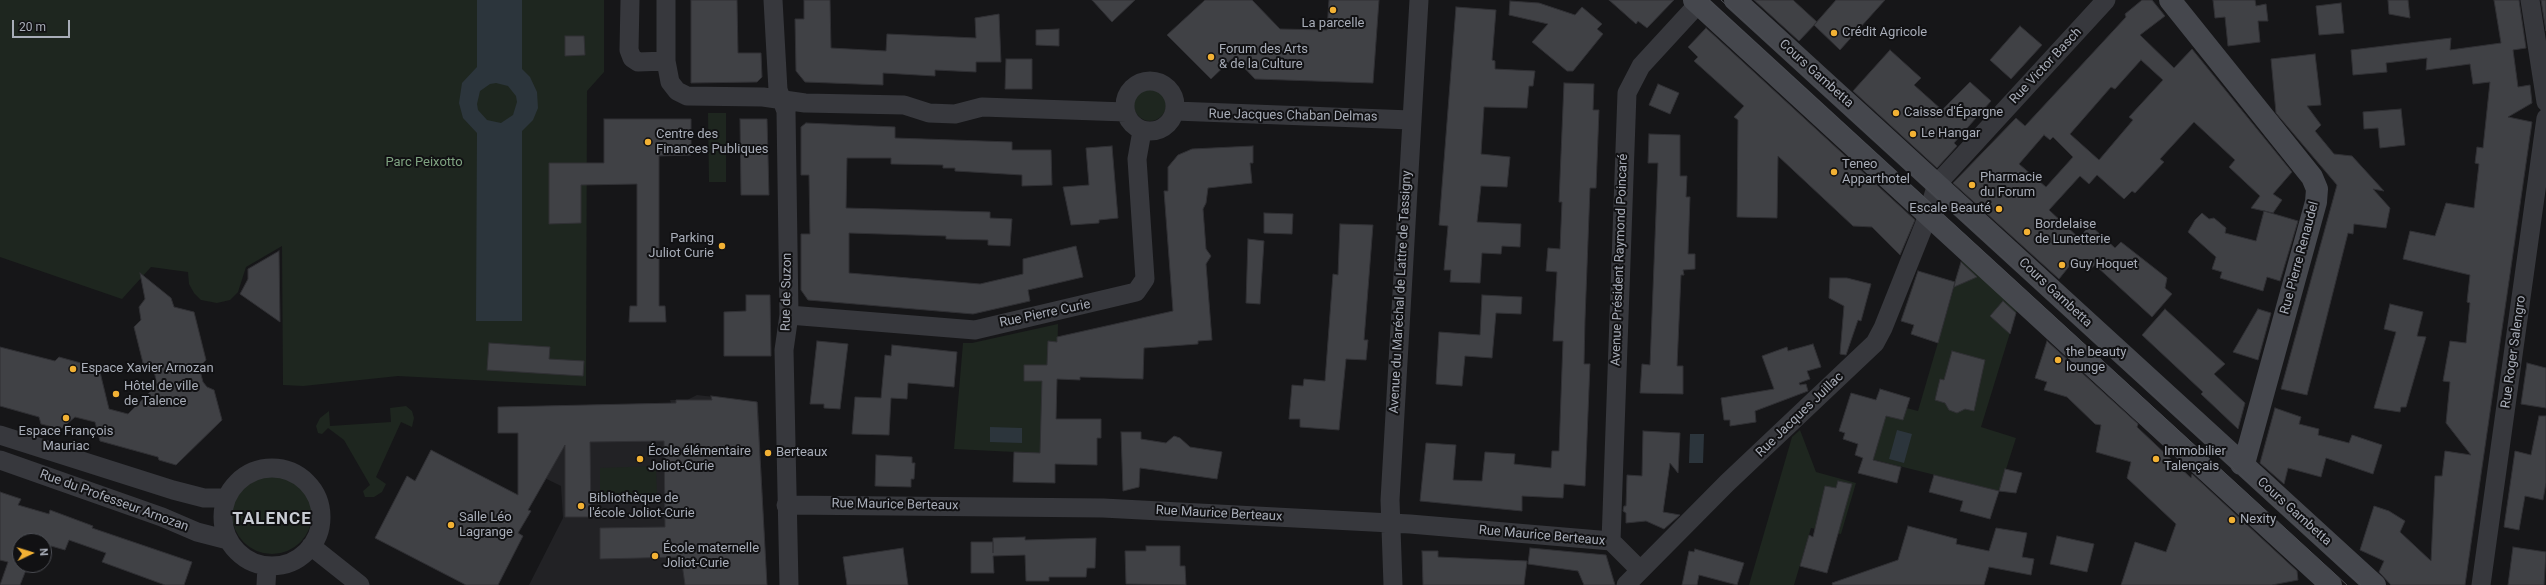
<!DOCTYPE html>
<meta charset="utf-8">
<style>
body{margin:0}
#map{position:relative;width:2546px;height:585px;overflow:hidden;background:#161618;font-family:Roboto,sans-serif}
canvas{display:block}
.north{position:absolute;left:12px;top:533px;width:40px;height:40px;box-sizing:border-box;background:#111113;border:1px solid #4d4f55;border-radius:50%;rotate:86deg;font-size:11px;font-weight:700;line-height:16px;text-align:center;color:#a8adb8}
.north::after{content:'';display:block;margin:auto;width:14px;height:18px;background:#f2b134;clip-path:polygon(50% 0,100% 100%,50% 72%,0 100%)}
.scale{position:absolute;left:12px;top:20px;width:58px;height:18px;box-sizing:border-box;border:2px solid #a8adb8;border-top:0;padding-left:5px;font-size:12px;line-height:14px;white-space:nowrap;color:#a8adb8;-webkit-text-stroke:3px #111113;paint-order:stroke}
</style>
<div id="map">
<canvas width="2546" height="585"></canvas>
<div class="north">N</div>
<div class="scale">20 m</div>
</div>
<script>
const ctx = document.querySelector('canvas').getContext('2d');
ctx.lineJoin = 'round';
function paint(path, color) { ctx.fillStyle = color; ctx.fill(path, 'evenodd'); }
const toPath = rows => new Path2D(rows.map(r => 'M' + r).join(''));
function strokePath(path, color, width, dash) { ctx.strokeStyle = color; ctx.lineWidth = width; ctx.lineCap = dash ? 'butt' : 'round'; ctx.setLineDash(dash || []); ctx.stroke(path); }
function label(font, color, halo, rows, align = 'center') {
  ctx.font = font + ' Roboto,sans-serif'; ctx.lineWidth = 4; ctx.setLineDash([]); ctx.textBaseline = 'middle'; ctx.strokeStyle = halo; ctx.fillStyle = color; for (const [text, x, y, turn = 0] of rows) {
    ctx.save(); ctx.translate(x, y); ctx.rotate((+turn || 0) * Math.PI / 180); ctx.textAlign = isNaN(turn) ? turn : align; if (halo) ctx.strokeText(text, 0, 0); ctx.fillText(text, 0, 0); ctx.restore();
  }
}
paint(toPath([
 [697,395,758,402,767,585,529,585,563,518,561,486,518,465,518,433,498,433,498,407,671,403,670,400,687,400]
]), '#222225');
paint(toPath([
 [0,0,604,0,604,72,587,91,586,386,398,376,303,386,283,385,282,246,246,267,238,292,230,300,217,303,201,300,194,293,189,284,188,272,151,267,122,299,0,257],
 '1134 105a16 16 0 1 1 32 0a16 16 0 1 1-32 0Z',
 [708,113,726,113,726,182,709,182],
 [1962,260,2017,310,1981,427,2016,438,1999,491,1871,459,1876,400,1918,411],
 [1058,324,1055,454,954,449,963,343,972,343],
 [406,406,412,411,414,418,412,427,401,422,376,477,386,484,382,492,374,497,365,497,363,491,370,485,344,440,328,428,322,434,318,433,316,426,320,418,329,411,330,426,391,422,390,408],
 [1800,430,1816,472,1856,483,1841,534,1811,528,1794,585,1749,585,1792,437],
 [656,466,657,498,600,498,600,468],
 '232 514a40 40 0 1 1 80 0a40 40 0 1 1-80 0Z'
]), '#1e261f');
paint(toPath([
 [477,0,522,0,522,69,530,77,537,92,538,108,533,120,522,131,522,321,476,321,477,133,463,118,459,103,462,83,477,67],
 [496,83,508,86,516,96,517,102,513,115,501,123,487,120,478,110,477,104,480,91,490,84],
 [990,427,1022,428,1022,443,990,442],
 [1897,430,1912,434,1904,463,1889,459],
 [1690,434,1704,434,1703,463,1689,463]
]), '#2c353c');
const building = toPath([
 [691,0,737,0,738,53,761,53,762,77,757,82,691,83,691,0],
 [804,0,830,0,831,48,886,51,887,34,976,38,975,18,999,14,1001,62,976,62,976,72,935,70,935,76,883,73,883,85,805,82,796,71,795,19,804,19,804,0],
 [1092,0,1135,0,1112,22,1092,0],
 [1205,0,1252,0,1280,29,1327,30,1329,0,1379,0,1373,83,1255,79,1234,57,1211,79,1167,35,1205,0],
 [1609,0,1674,0,1647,28,1638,21,1636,24,1609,0],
 [1754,0,1793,0,1817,22,1799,41,1754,0],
 [1836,0,1885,0,1840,50,1814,25,1836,0],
 [2142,0,2152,0,2165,16,2140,35,2174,68,2192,49,2292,172,2273,194,2282,200,2273,213,2251,208,2260,196,2229,167,2235,160,2194,122,2160,159,2164,162,2135,193,2132,191,2124,199,2097,175,2089,184,2080,176,2049,210,2079,238,2090,225,2115,248,2121,242,2167,278,2165,288,2172,294,2152,317,2095,265,2089,270,2078,261,2073,266,2071,264,2059,279,1953,183,2016,118,2025,126,2126,17,2125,14,2142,0],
 [2141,60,2163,80,2129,117,2133,120,2099,160,2070,134,2111,87,2115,89,2141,60],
 [2044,135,2050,140,2053,137,2073,157,2046,187,2019,164,2044,135],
 [2213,0,2255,0,2256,6,2266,4,2268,21,2258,21,2260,42,2228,46,2225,17,2215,18,2213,0],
 [2388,0,2408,0,2410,18,2389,14,2388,0],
 [2494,0,2519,0,2526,48,2513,50,2518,87,2530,85,2532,103,2508,117,2532,122,2465,585,2391,585,2379,572,2384,561,2360,550,2374,506,2389,511,2405,521,2400,532,2431,561,2435,476,2442,476,2445,451,2471,455,2446,423,2450,382,2443,381,2450,341,2466,343,2470,303,2467,302,2470,275,2403,259,2410,231,2435,236,2446,203,2474,208,2479,164,2475,163,2477,147,2483,148,2490,82,2473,84,2470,64,2426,70,2427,58,2386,63,2387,72,2353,75,2351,50,2451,38,2450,50,2501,43,2494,0],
 [2541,0,2546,0,2546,31,2541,0],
 [1510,1,1539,3,1575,15,1582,7,1602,24,1597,29,1603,34,1573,71,1567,71,1532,42,1548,24,1509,15,1510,1],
 [2341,3,2344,33,2319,35,2316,6,2341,3],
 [1456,7,1496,10,1492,60,1495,61,1495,69,1535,71,1533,86,1529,86,1527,108,1484,107,1481,154,1510,157,1507,187,1481,186,1477,222,1521,224,1520,247,1502,246,1501,254,1482,253,1480,283,1450,282,1451,270,1444,270,1448,226,1439,225,1456,7],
 [2020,26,2042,45,2011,79,1990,60,2020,26],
 [1706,28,1915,220,1900,255,1872,227,1853,226,1778,156,1777,218,1737,217,1738,120,1734,117,1744,106,1694,61,1698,57,1688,47,1706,28],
 [1059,29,1059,46,1036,45,1036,30,1059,29],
 [565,36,584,36,585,55,565,56,565,36],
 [1890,50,1921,78,1914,85,1942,110,1970,82,1991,101,1954,143,1957,146,1937,168,1853,91,1890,50],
 [2315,54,2321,105,2307,106,2321,125,2315,131,2334,154,2352,156,2384,191,2373,189,2390,208,2386,228,2354,224,2353,234,2348,233,2307,395,2281,389,2337,185,2276,113,2271,59,2315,54],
 [1006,59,1032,59,1032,89,1005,89,1006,59],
 [1564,83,1594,84,1593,110,1599,110,1596,188,1590,188,1585,319,1584,364,1590,364,1585,486,1564,484,1563,498,1522,496,1522,511,1420,501,1426,443,1456,445,1453,480,1482,481,1485,452,1515,454,1514,464,1551,468,1552,451,1559,451,1563,341,1553,341,1557,272,1546,271,1548,248,1560,249,1562,202,1559,202,1564,83],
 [1658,84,1679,93,1670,114,1649,105,1658,84],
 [2401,109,2405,145,2380,148,2378,128,2364,129,2363,112,2401,109],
 [604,119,691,119,691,155,659,156,659,306,665,306,666,322,629,322,630,306,637,306,637,184,581,185,581,223,549,224,549,163,604,163,604,119],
 [740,119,767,119,769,195,741,195,740,119],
 [806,123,895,127,895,138,1012,142,1012,150,1051,150,1052,185,1022,186,1022,175,955,171,955,168,943,168,943,165,891,164,891,158,847,158,846,208,990,212,990,218,1012,219,1010,246,988,245,988,240,946,239,946,236,849,233,849,273,980,284,1023,274,1023,259,1076,246,1083,277,1028,290,1030,301,973,314,808,300,801,290,801,234,810,234,809,175,801,175,801,127,806,123],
 [1649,134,1680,135,1680,176,1687,176,1686,197,1690,197,1688,254,1695,254,1695,269,1683,270,1684,275,1681,275,1677,366,1683,366,1683,394,1640,393,1642,364,1650,365,1658,163,1648,163,1649,134],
 [1112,146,1118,218,1099,220,1099,223,1071,225,1063,187,1089,185,1086,148,1112,146],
 [1253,146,1253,163,1250,163,1252,183,1208,188,1206,203,1203,209,1206,249,1211,256,1206,264,1212,340,1198,341,1198,344,1144,348,1143,379,1080,377,1080,380,1057,379,1056,419,1101,419,1101,438,1097,438,1097,465,1055,464,1055,483,1013,482,1014,452,1040,453,1042,381,1024,381,1024,365,1047,365,1048,341,1057,342,1057,337,1173,311,1164,191,1168,191,1168,167,1178,155,1192,149,1253,146],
 [2264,211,2298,221,2280,281,2267,277,2263,291,2220,278,2222,272,2212,269,2216,257,2188,232,2195,220,2202,213,2209,219,2214,218,2226,228,2225,233,2256,241,2264,211],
 [1264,213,1293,214,1292,234,1264,233,1264,213],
 [1340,224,1373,225,1364,340,1368,340,1366,360,1346,359,1339,430,1300,427,1300,419,1289,419,1292,385,1303,386,1304,379,1325,381,1333,274,1338,275,1340,224],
 [1248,239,1264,241,1260,304,1246,303,1248,239],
 [279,251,280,322,240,294,248,279,248,269,279,251],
 [1961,262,1977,277,1954,287,1955,282,1961,262],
 [1918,271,1955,282,1938,343,1911,334,1914,325,1901,321,1918,271],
 [140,273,171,298,174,307,194,312,206,360,199,367,203,382,207,387,214,390,222,420,176,465,159,460,158,457,100,441,95,422,75,417,61,429,41,424,39,417,0,406,0,347,55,361,59,357,99,368,109,409,128,414,157,385,153,366,143,363,134,327,141,320,139,307,145,299,140,273],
 [1830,278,1847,278,1871,284,1861,321,1858,320,1846,355,1840,354,1844,306,1829,298,1830,278],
 [746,295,770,295,771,356,724,356,724,312,746,311,746,295],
 [1482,295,1522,297,1521,314,1496,313,1492,358,1465,356,1462,386,1436,384,1439,332,1480,335,1482,295],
 [2003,301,2016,313,2010,334,1990,316,2003,301],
 [2390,304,2423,312,2417,336,2426,337,2406,407,2401,407,2400,412,2374,408,2396,332,2384,329,2390,304],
 [2165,309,2225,364,2214,374,2245,403,2238,429,2201,394,2203,392,2142,335,2165,309],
 [2258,309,2271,313,2258,360,2233,352,2258,309],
 [817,341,848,344,840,409,824,408,824,404,810,404,817,341],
 [2047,341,2138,424,2137,427,2191,478,2192,474,2297,571,2298,580,2272,585,2121,585,2135,542,2166,552,2176,524,2127,478,2131,462,2096,452,2101,425,2095,424,2067,397,2044,390,2047,382,2035,378,2047,341],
 [489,343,550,347,549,359,584,361,583,376,487,370,489,343],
 [1813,344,1821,367,1807,371,1810,379,1799,383,1800,385,1806,384,1808,391,1755,411,1756,422,1730,426,1730,420,1724,420,1721,398,1774,389,1762,356,1787,347,1788,351,1813,344],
 [892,345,957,352,954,387,908,383,907,399,891,398,889,435,852,434,855,397,881,398,885,355,891,356,892,345],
 [1952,351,1985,360,1974,411,1965,409,1957,413,1949,410,1945,403,1935,400,1940,379,1944,380,1952,351],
 [2527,363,2546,368,2546,408,2521,404,2527,363],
 [1880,389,1910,398,1903,420,1886,416,1873,460,1901,467,1897,483,1858,473,1863,458,1855,455,1858,444,1843,439,1845,433,1839,431,1851,393,1876,400,1880,389],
 [711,396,757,402,767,585,685,585,681,557,600,559,600,528,665,527,664,441,590,442,591,517,565,517,565,445,528,510,531,511,518,533,523,536,498,585,466,585,375,538,407,476,415,481,431,450,518,495,518,433,498,433,498,407,676,403,676,400,712,400,711,396],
 [2275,408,2301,417,2299,424,2319,429,2318,435,2349,443,2352,435,2382,445,2373,474,2326,458,2321,477,2288,468,2284,484,2260,463,2275,408],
 [2539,416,2546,416,2546,483,2543,500,2525,496,2519,530,2504,527,2515,451,2531,455,2539,416],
 [1643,431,1680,433,1678,473,1670,463,1663,512,1680,515,1664,529,1646,521,1626,523,1626,513,1623,511,1624,506,1626,506,1627,475,1642,476,1643,431],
 [1121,432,1141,432,1141,439,1166,443,1174,436,1180,438,1190,447,1222,452,1217,479,1140,468,1139,487,1123,491,1121,432],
 [876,455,912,457,912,463,915,463,914,479,911,479,911,487,875,486,876,455],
 [2005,469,2022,473,2016,493,1999,491,2005,469],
 [1934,475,1999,491,1990,519,1960,511,1963,501,1929,492,1934,475],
 [1838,481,1852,484,1827,573,1800,566,1809,535,1813,537,1825,486,1836,488,1838,481],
 [0,492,21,499,18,505,49,514,50,510,93,526,92,528,192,562,184,585,165,585,102,562,106,553,69,540,65,550,44,544,44,541,20,541,20,565,28,565,20,585,0,585,8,562,0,560,0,492],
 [1908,526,1957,539,1956,544,1989,551,1996,528,2027,533,2022,557,2034,559,2031,575,1989,567,1984,585,1833,585,1832,583,1898,560,1908,526],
 [2057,536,2094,544,2087,572,2050,564,2057,536],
 [1025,537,1025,540,1096,538,1095,568,1087,568,1086,577,1049,577,1049,581,1026,581,1025,555,993,556,994,573,971,573,971,542,993,542,993,553,993,538,1025,537],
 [1146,546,1180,546,1180,566,1185,566,1186,585,1126,584,1125,551,1146,551,1146,546],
 [2513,547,2546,552,2544,585,2508,585,2513,547],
 [903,548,908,585,847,585,843,557,903,548],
 [1530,548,1606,555,1615,585,1584,585,1578,571,1528,564,1530,548],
 [1695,549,1744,563,1737,585,1699,575,1697,585,1682,585,1689,551,1694,552,1695,549],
 [1422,551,1438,551,1438,557,1527,561,1524,585,1423,585,1422,551]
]);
paint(building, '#404145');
strokePath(building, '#303034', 1);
strokePath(toPath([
 [630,0,629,50,632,58,638,62,666,61,666,0],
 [773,0,778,90,786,111,789,315,784,350,789,585],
 [2530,0,2546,102],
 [666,61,670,82,677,91,687,96,763,97,805,103,904,105,929,113,955,114,982,107,1126,112],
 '1125 106a25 25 0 1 1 50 0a25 25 0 1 1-50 0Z',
 [1175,111,1411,120],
 [789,315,975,330,1136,292,1145,279,1137,159,1142,131],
 [0,435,173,490,204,498,226,498],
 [0,460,162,517,197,532,228,540],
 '223 517a49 49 0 1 1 98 0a49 49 0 1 1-98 0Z',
 [786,505,1103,508,1410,524,1611,541,1640,570],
 [1611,541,1627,93,1641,66,1698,4],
 [311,546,360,585],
 [266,585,267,566],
 [1393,585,1390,500,1419,0],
 [1626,585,1727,483,1875,343,1883,328,1925,223,1937,184,2106,0],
 [2481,585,2546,118]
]), '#37383d', 19);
strokePath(toPath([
 [1694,0,2331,585],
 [1735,0,2375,585],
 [2170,0,2312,177,2317,189,2316,202,2245,460,2241,464]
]), '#45474d', 22);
strokePath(toPath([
 [1709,0,2347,585],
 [1721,0,2361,585]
]), '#4a4c52', 1);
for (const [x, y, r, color] of [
 [1333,10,4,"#f2b134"],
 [1834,33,4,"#f2b134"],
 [1211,57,4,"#f2b134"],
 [1896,113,4,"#f2b134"],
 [1913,134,4,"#f2b134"],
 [648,142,4,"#f2b134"],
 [1834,172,4,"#f2b134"],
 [1972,185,4,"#f2b134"],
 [1999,209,4,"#f2b134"],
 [2027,232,4,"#f2b134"],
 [722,246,4,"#f2b134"],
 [2062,265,4,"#f2b134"],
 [2058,360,4,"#f2b134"],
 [73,369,4,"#f2b134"],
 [116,394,4,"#f2b134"],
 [66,418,4,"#f2b134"],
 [768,453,4,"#f2b134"],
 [640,459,4,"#f2b134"],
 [2156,459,4,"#f2b134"],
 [581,506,4,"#f2b134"],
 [2232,520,4,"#f2b134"],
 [451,525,4,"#f2b134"],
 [655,556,4,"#f2b134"]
]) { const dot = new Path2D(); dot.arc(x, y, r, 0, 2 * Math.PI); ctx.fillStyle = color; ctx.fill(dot); strokePath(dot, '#111113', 1.5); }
label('13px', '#a8adb8', '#111113', [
 ["La parcelle",1333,24,"center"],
 ["Crédit Agricole",1842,33],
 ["Forum des Arts",1219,50],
 ["& de la Culture",1219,65],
 ["Caisse d'Épargne",1904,113],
 ["Le Hangar",1921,134],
 ["Centre des",656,135],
 ["Finances Publiques",656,150],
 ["Teneo",1842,165],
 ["Apparthotel",1842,180],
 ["Pharmacie",1980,178],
 ["du Forum",1980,193],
 ["Escale Beauté",1991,209,"right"],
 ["Bordelaise",2035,225],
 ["de Lunetterie",2035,240],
 ["Parking",714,239,"right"],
 ["Juliot Curie",714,254,"right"],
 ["Guy Hoquet",2070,265],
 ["the beauty",2066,353],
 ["lounge",2066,368],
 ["Espace Xavier Arnozan",81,369],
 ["Hôtel de ville",124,387],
 ["de Talence",124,402],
 ["Espace François",66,432,"center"],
 ["Mauriac",66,447,"center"],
 ["École élémentaire",648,452],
 ["Joliot-Curie",648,467],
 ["Immobilier",2164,452],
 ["Talençais",2164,467],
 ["Berteaux",776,453],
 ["Bibliothèque de",589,499],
 ["l'école Joliot-Curie",589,514],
 ["Salle Léo",459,518],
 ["Lagrange",459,533],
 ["Nexity",2240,520],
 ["École maternelle",663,549],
 ["Joliot-Curie",663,564]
], 'left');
label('13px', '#a8adb8', '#111113', [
 ["Rue Victor Basch",2046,66,-47],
 ["Cours Gambetta",1816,74,42],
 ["Rue Jacques Chaban Delmas",1293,116,1],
 ["Rue Pierre Renaudel",2300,258,-75],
 ["Avenue Président Raymond Poincaré",1620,260,-88],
 ["Rue de Suzon",787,292,-89],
 ["Avenue du Maréchal de Lattre de Tassigny",1401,292,-87],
 ["Cours Gambetta",2055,293,43],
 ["Rue Pierre Curie",1045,314,-12],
 ["Rue Roger Salengro",2514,352,-82],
 ["Rue Jacques Juillac",1800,415,-44],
 ["Rue du Professeur Arnozan",114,501,20],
 ["Rue Maurice Berteaux",895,505,1],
 ["Cours Gambetta",2294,512,42],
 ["Rue Maurice Berteaux",1219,514,3],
 ["Rue Maurice Berteaux",1542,536,5]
]);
label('13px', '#7fa381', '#111113', [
 ["Parc Peixotto",424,163]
]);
ctx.letterSpacing = '1px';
label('bold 17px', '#c9ccd4', '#111113', [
 ["TALENCE",272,520]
]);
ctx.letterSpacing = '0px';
</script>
